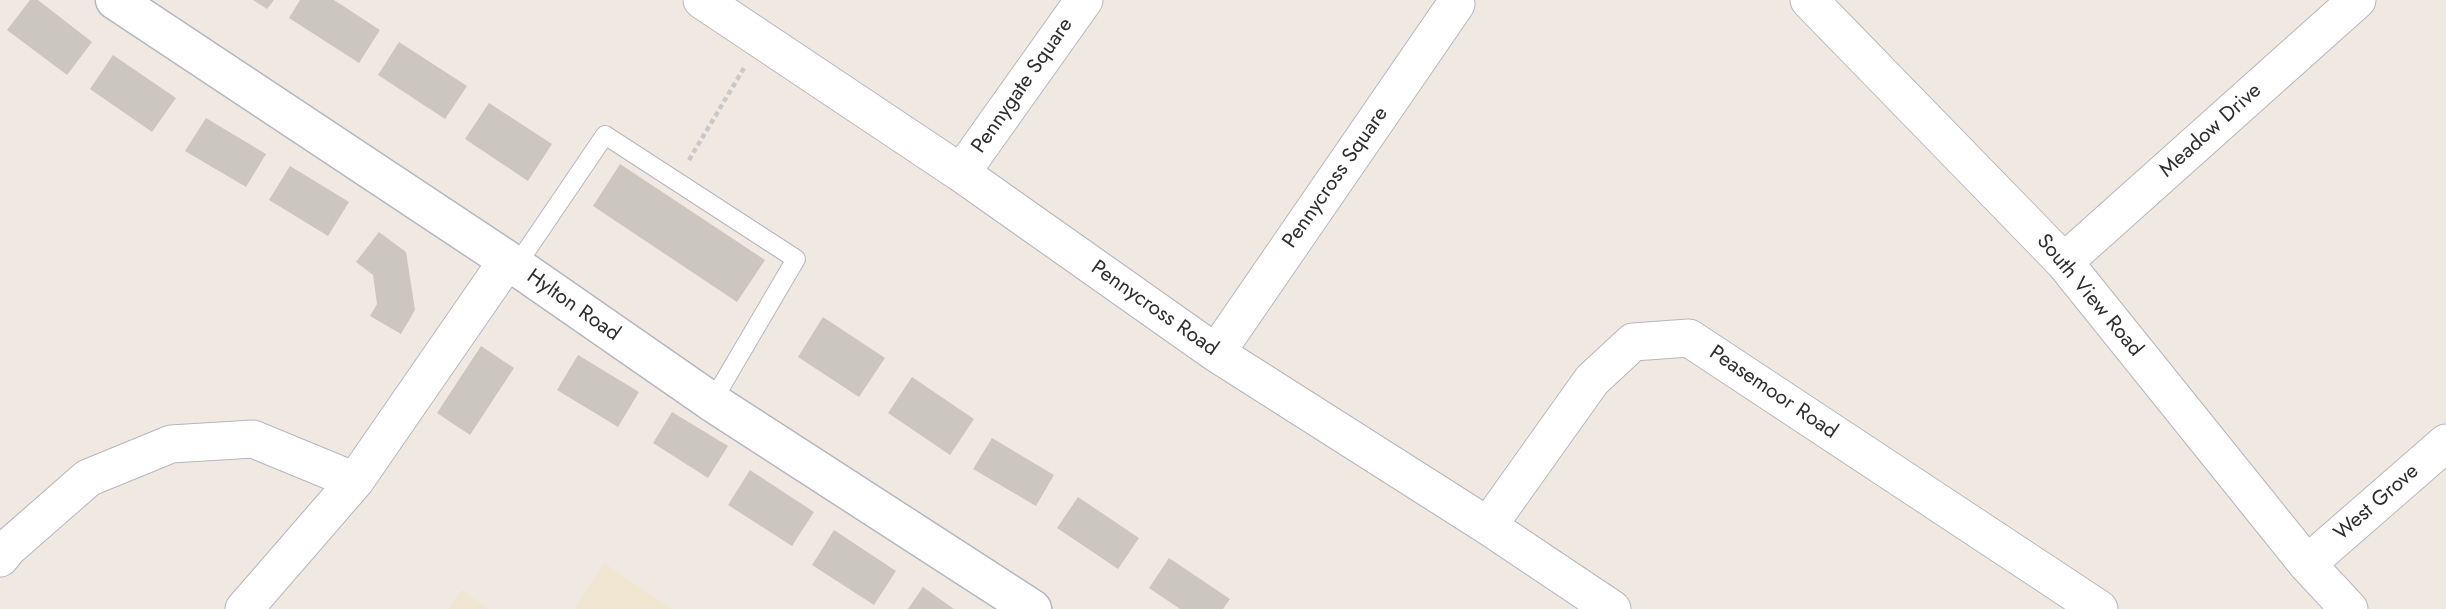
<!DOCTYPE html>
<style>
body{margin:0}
canvas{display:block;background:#efe9e1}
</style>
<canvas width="2446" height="609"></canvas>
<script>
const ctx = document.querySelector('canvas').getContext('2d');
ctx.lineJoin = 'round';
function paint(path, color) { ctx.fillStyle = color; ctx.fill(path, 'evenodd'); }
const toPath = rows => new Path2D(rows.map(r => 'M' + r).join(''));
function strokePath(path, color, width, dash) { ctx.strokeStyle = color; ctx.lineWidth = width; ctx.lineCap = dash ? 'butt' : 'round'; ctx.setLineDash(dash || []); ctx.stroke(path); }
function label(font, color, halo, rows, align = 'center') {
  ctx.font = font + ' Jost,sans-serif'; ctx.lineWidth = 5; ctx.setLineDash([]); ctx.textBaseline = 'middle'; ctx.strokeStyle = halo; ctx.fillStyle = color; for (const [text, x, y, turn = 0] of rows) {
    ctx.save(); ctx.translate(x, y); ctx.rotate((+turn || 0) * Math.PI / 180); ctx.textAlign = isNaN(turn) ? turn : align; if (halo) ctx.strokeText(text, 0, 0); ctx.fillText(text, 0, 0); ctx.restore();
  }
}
paint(toPath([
 [604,563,672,609,574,609],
 [462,590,489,609,448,609]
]), '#f0e6d1');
paint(toPath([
 [30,0,38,0,92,42,67,75,7,30],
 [253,0,274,0,267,9],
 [300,0,334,0,380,30,359,63,289,18],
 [399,42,467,86,445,119,378,75],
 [113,55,176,98,152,132,90,89],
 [489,103,552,144,528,181,465,139],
 [206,118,266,154,246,187,185,151],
 [620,164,765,260,737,302,593,206],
 [290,166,349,202,328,236,269,200],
 [379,232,406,252,415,310,401,334,370,316,377,304,373,275,356,262],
 [823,317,885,358,859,397,798,357],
 [481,346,514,368,470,435,437,413],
 [578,355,639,392,618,427,557,390],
 [912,377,974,419,950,455,888,413],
 [672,412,728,446,708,478,653,443],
 [992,438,1054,475,1036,506,973,469],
 [750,470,814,512,792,546,728,505],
 [1078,497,1139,538,1118,569,1057,528],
 [834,530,896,571,874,605,812,565],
 [1169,558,1230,599,1223,609,1180,609,1149,588],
 [923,587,954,609,908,609]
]), '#cbc7bf');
const lane = toPath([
 [516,266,605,135,796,259,712,402]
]);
const street = toPath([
 [702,0,961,173,1216,353,1488,526,1612,609],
 [1809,0,2064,262,2307,564,2349,609],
 [961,173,1084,0],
 [2064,262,2357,0],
 [1216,353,1456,4],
 [355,481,507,261],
 [1488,526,1592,380,1633,342,1689,338,2099,609],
 [0,558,8,548,88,478,171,444,253,439,355,481,244,609],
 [2307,564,2446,443]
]);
const secondary = toPath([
 [115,0,516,266,712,402,1032,609]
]);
strokePath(lane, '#b4b7c1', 20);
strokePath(street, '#b4b7c1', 39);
strokePath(secondary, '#b4b7c1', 41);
strokePath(toPath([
 [689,160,744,68]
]), '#c9c9c9', 4.5, [5, 3.5]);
strokePath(lane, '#fff', 18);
strokePath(street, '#fff', 37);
strokePath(secondary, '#fff', 38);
label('21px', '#2e2e2e', '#fff', [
 ["Pennygate Square",1023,86,-55],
 ["Meadow Drive",2211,131,-42],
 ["Pennycross Square",1336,178,-55],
 ["South View Road",2089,296,50],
 ["Hylton Road",573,306,35],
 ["Pennycross Road",1154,309,35],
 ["Peasemoor Road",1773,393,34],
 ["West Grove",2377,503,-41]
]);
</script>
